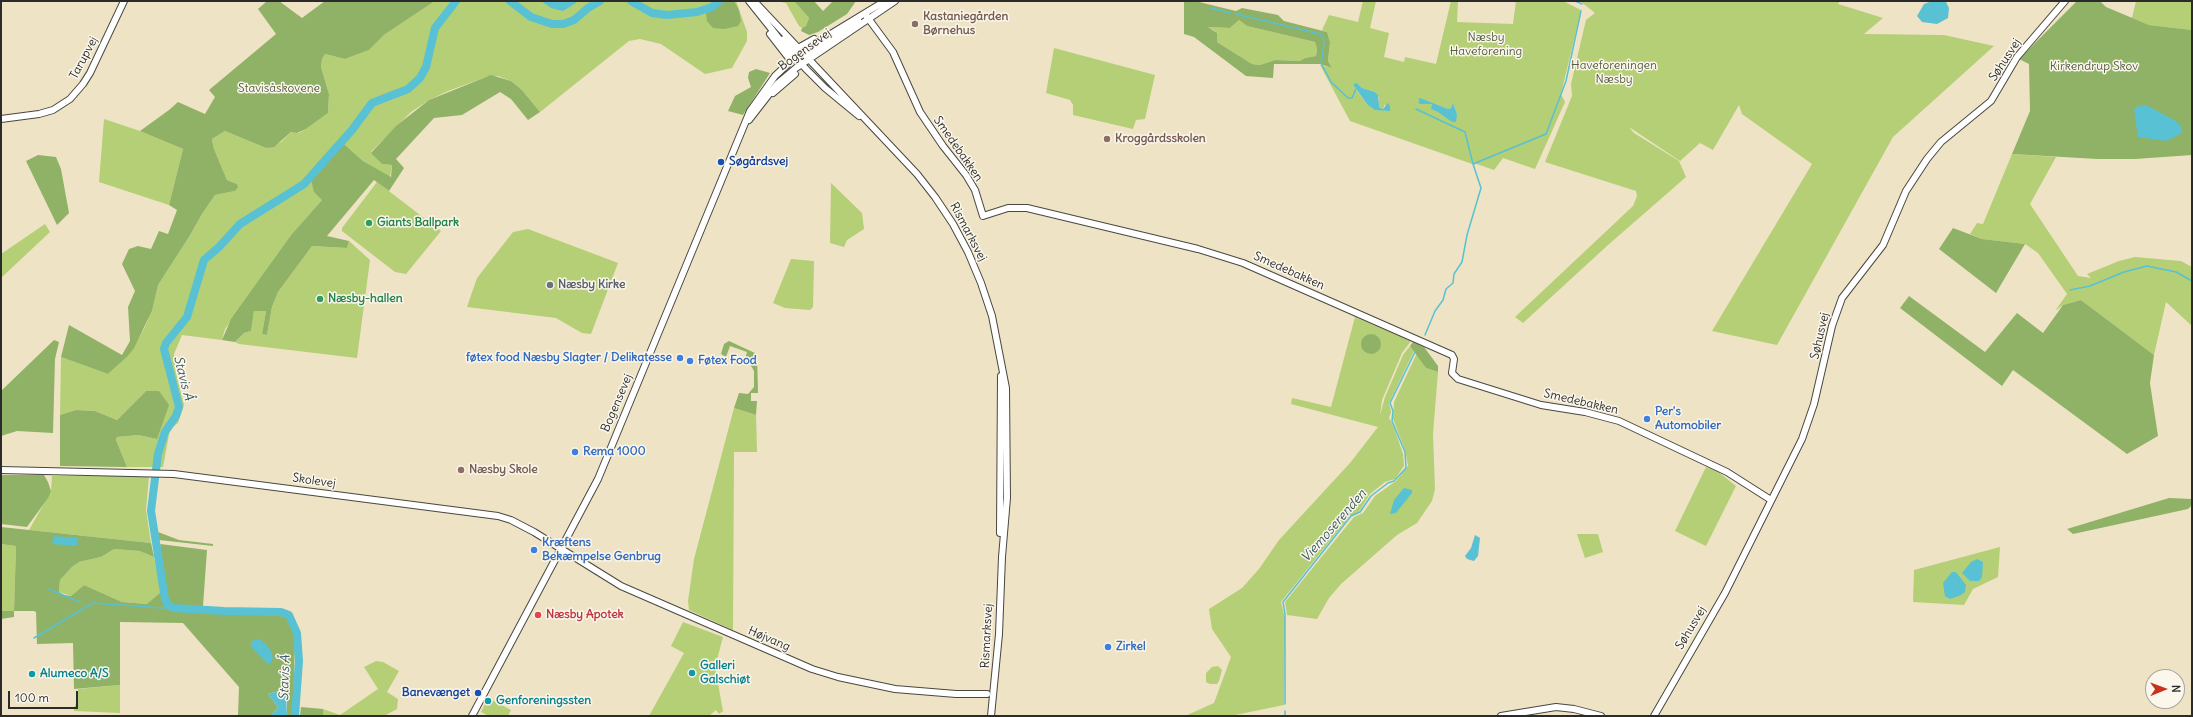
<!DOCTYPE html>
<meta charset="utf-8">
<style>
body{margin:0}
#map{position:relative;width:2193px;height:717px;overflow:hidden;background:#efe3c5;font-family:Delius,sans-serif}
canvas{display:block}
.frame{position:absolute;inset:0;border:2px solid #2b2b2b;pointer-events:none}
.north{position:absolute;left:2145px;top:669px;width:40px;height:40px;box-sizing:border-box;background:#fbf7ec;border:1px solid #a8a59f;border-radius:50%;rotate:89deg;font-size:11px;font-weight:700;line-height:16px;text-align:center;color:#2b2b2b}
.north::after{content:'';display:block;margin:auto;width:14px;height:18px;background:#c8321e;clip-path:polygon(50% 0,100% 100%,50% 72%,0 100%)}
.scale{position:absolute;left:8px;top:691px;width:70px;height:18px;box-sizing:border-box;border:2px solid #2b2b2b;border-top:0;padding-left:5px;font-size:12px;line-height:14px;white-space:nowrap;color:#2b2b2b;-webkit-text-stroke:3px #fbf7ec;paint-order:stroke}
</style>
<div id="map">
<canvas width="2193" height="717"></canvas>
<div class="frame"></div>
<div class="north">N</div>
<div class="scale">100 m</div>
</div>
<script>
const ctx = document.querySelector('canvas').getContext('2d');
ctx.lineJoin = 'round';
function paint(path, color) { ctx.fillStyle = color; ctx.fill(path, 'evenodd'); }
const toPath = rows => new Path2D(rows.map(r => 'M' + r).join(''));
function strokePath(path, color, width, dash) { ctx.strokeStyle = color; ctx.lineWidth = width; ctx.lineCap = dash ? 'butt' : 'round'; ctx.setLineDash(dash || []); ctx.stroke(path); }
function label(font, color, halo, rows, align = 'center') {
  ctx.font = font + ' Delius,sans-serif'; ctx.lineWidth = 3; ctx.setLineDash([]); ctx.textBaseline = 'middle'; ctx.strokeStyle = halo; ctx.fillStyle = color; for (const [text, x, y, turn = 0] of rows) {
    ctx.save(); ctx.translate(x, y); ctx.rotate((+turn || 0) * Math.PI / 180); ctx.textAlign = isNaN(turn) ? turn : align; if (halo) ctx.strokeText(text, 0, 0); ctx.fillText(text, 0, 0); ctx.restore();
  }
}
paint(toPath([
 [435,1,736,1,747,32,747,41,732,68,705,74,661,44,640,39,629,41,540,112,522,90,511,81,498,76,486,77,448,91,429,100,411,112,371,152,382,164,392,165,390,177,363,161,344,144,322,200,291,235,225,329,222,340,182,335,174,354,175,369,184,405,178,423,170,429,163,467,127,467,116,440,117,437,138,435,157,439,146,391,117,420,95,411,76,410,60,415,61,357,108,374,128,356,144,329,152,311,158,285,189,237,202,214,215,195,235,191,237,184,227,180,214,149,212,139,225,131,266,148,281,142,291,132,299,133,306,129,328,113,329,94,321,67,322,59,325,54,345,59,369,50,384,35],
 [776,1,794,1,809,18,806,26,802,28,799,26,786,3],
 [1363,1,1376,1,1370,28,1389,33,1384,57,1404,62,1405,57,1436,64,1451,1,1458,1,1457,22,1513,24,1516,1,1563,1,1581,10,1561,94,1565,102,1535,169,1503,158,1494,170,1474,163,1475,165,1350,121,1320,65,1332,68,1328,61,1330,42,1327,32,1322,30,1329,15,1358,22],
 [1357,83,1362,88,1375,92,1379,98,1377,106,1383,109,1385,104,1386,111,1367,104,1355,88],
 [1421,99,1448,109,1451,108,1453,103,1457,114,1452,122,1432,104,1420,101],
 [1580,1,1840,1,1838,4,1883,18,1864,34,1944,35,1994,46,1893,137,1777,345,1712,331,1812,164,1742,114,1739,105,1713,150,1700,143,1680,161,1629,127,1634,133,1679,161,1686,177,1608,245,1523,323,1515,317,1633,206,1637,196,1636,191,1545,162,1572,96,1571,84,1586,20,1595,13],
 [2136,1,2192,1,2192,30,2149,25,2132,18],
 [1239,20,1247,26,1315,42,1317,49,1316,56,1305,58,1300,61,1275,60,1260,65,1252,64,1217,42,1215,31,1208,27,1230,28],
 [1054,48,1155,75,1145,119,1136,120,1133,129,1073,115,1073,105,1070,100,1046,93],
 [104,119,140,131,183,149,169,205,99,182],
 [2012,154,2056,157,2030,204,2078,276,2091,278,2087,274,2119,261,2135,257,2181,261,2192,267,2192,326,2166,302,2154,355,2081,300,2063,305,2055,311,2067,294,2038,253,2025,244,1982,239,1970,234,1977,223,1983,224],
 [377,182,441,231,406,274,395,272,342,231,342,228],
 [831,183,862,213,864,229,847,240,844,247,830,243],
 [45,224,50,232,1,278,1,254],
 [528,229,618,263,591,334,582,333,556,318,467,307,477,278,513,232],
 [349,241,370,260,357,358,239,344,235,342,244,333,251,331,254,311,266,311,262,334,267,335,272,307,278,292,312,246,347,248],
 [791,259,814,261,813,307,810,310,785,308,773,303],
 [1355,317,1411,341,1402,353,1382,400,1380,415,1385,397,1403,355,1410,346,1414,351,1389,403,1391,412,1389,418,1394,427,1403,454,1404,466,1395,479,1385,482,1370,494,1358,513,1349,517,1281,602,1285,618,1284,705,1230,716,1185,716,1214,703,1231,657,1212,629,1209,609,1242,588,1259,569,1279,540,1350,463,1378,427,1291,404,1292,398,1331,407],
 [1417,353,1426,368,1438,372,1433,434,1435,489,1432,501,1417,523,1397,535,1341,584,1329,598,1317,619,1287,615,1285,602,1354,517,1363,513,1375,496,1396,481,1408,466,1405,450,1393,419,1394,402],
 [734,408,756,415,757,452,734,452,733,630,689,610,688,601,694,559],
 [1706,467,1717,471,1736,486,1706,546,1675,531],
 [52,476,149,476,146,510,151,543,29,530,51,491],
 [1577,534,1598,534,1603,552,1585,558],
 [1,544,16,546,14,611,1,611],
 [2000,547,1998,577,1973,589,1964,605,1913,602,1914,570],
 [114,549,141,551,154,557,161,592,148,604,122,602,84,585,71,596,59,592,60,580,72,567,79,562,101,557],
 [683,622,723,637,715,667,723,711,719,714,716,710,709,716,649,716,684,653,671,646],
 [376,661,383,662,399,671,387,692,398,699,397,709,384,716,323,716,323,709,340,715,378,689,364,667],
 [1218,666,1222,670,1219,681,1217,684,1210,684,1206,682,1206,673,1212,667],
 [120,685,120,713,74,711,74,707,78,701,78,689],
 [488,698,511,710,508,716,489,716,481,712]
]), '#b4cf75');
paint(toPath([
 [267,1,279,1,302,18,325,1,435,1,384,35,369,50,345,59,325,54,322,59,321,67,329,94,328,113,306,129,297,133,291,132,274,147,266,148,225,131,212,139,214,149,227,180,237,184,238,187,235,191,215,195,202,214,189,237,158,285,152,311,134,348,128,356,108,374,61,357,69,325,122,355,130,341,128,307,135,291,122,264,129,249,138,246,151,249,159,231,168,234,177,210,169,205,183,149,140,131,169,110,178,102,205,114,215,97,209,90,276,34,258,9],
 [719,1,734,1,739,10,741,21,738,26,724,29,713,28,707,21,706,13],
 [794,1,814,1,823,11,833,1,856,1,847,14,818,32,809,35,801,31,802,28,806,26,809,18],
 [1184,1,1195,1,1236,11,1242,8,1278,15,1284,21,1327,32,1330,42,1328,61,1332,68,1320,64,1274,64,1273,78,1246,76,1194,37,1184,34],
 [1239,20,1247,26,1315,42,1317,49,1316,56,1305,58,1300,61,1275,60,1260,65,1252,64,1217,42,1217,33,1208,27,1230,28],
 [2077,1,2100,1,2106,7,2149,25,2192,30,2192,155,2135,159,2097,159,2012,154,2030,111,2029,64,2019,59],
 [756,69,770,73,743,115,728,111,735,96,751,87,748,78,749,72],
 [491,75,511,81,522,90,540,112,528,120,511,99,500,92,462,115,434,118,396,159,404,168,389,191,374,180,327,236,349,241,347,248,312,246,278,292,272,307,267,335,262,334,266,311,254,311,251,331,244,333,235,342,222,340,231,319,291,235,322,200,314,192,311,179,315,171,340,143,344,144,363,161,391,177,392,165,382,164,371,153,396,126,429,100],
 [38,155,56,157,61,169,69,213,57,225,26,161],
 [1953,228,1982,239,2025,244,1996,293,1939,249],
 [1909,296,1985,352,2017,313,2043,333,2063,305,2081,300,2154,355,2150,383,2158,436,2127,454,2013,370,2002,386,1900,308],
 '1361 344a10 10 0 1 1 20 0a10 10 0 1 1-20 0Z',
 [54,340,59,342,55,359,53,433,17,431,1,436,1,391],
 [729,341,757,354,758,393,751,393,751,401,757,401,756,415,734,408,739,393,748,394,754,387,754,371,750,364,744,362,747,352,730,346,726,357,721,354,724,344],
 [1413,342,1424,347,1438,366,1438,372,1426,368,1410,346],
 [146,391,159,391,169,405,157,439,138,435,117,437,116,440,127,467,60,466,60,415,76,410,95,411,117,420],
 [1,475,44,475,48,482,51,491,48,498,27,527,1,524],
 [2169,498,2192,499,2192,505,2188,509,2073,534,2067,529],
 [1,527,151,543,154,557,140,551,114,549,101,557,79,562,72,567,60,580,59,592,64,595,71,596,84,585,122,602,147,604,161,592,167,609,194,612,272,614,289,618,295,639,293,716,287,716,287,700,282,690,268,694,278,707,271,716,238,716,239,687,183,623,120,622,120,685,74,689,73,643,37,644,36,612,34,611,14,611,14,617,1,619,1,611,14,611,16,546,1,544],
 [158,532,179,540,213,544,213,546,159,540],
 [160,544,207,550,203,606,176,606,168,601],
 [301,707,323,709,323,716,300,716]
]), '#8fb266');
paint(toPath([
 [541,1,576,1,576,3,563,11,551,8],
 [1932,1,1946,2,1949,8,1948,18,1937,24,1922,22,1917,16,1924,4],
 [1357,83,1362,88,1375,92,1378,95,1379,107,1383,109,1388,103,1390,106,1390,111,1375,110,1367,104,1354,86,1354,84],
 [1420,98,1448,109,1451,108,1453,103,1457,114,1456,122,1452,122,1438,112,1431,109,1432,104,1420,104,1418,102,1420,101,1418,99],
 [2146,105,2176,121,2182,128,2182,133,2166,141,2138,137,2134,110,2136,107],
 [1404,488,1412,490,1412,493,1396,513,1390,514,1394,500],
 [1475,535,1480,538,1478,556,1474,561,1467,559,1465,556,1471,548],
 [54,536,78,538,77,546,52,544],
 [1977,559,1983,562,1982,577,1979,581,1970,581,1962,573,1971,562],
 [1952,572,1956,572,1966,585,1965,592,1961,595,1950,599,1945,596,1943,583],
 [256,639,261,640,270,649,273,657,271,663,267,663,251,647,251,642],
 [282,690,286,694,287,716,271,716,278,707,268,694]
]), '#58c1d3');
strokePath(toPath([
 [1575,1,1582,4],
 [1211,8,1230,13],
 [1236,14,1320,34,1323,37,1324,44,1321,63,1331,82,1348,98,1352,98,1356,89],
 [1416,109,1465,132,1473,164],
 [2070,290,2090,286,2124,272,2147,266,2176,272,2192,281],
 [1425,335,1435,311,1443,300,1446,289,1453,283,1454,274,1462,262,1467,235,1481,188,1473,164,1546,134,1566,81,1581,11],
 [48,589,80,602],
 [34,638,93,603,163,608,168,605],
 [1285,704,1285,614,1283,602,1351,516,1360,512,1371,496,1388,483,1394,481,1406,468,1405,452,1392,421,1393,411,1390,403,1415,352],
 [1285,711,1285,716]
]), '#58c1d3', 1.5);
strokePath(toPath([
 [510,1,531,17,552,24,563,24,574,20,588,8,600,1],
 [631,1,652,13,667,15,697,12,712,7,719,1],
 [295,716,299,661,297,633,289,615,281,612,224,611,173,608,168,605,165,599,151,511,158,454,165,432,176,416,179,407,164,349,166,343,187,317,204,260,219,247,240,224,304,184,352,130,372,103,408,89,420,78,426,67,435,28,456,1]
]), '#58c1d3', 8);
const secondary = toPath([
 [749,1,789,51,807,70,825,88,859,116],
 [754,1,917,174,935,197,953,224,968,252,981,283,992,316,1006,388,1007,498,1002,557,999,634,991,716],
 [865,14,893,52,920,112,943,146,966,175,975,190,983,216,1008,208,1027,208,1198,249,1243,263,1452,355,1454,359,1452,373,1458,379,1541,405,1585,412,1619,421,1727,472,1771,500],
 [770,34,791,61],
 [784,39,800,55],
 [798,48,814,39],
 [808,55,858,20],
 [773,93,795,74],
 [1,119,39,114,53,110,70,99,83,84,90,73,124,1],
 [749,120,777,84,796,68,895,1],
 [1,470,174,474,498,516,511,520,534,532,621,586,812,669,838,677,895,689,956,694,987,694],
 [1000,533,1001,376],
 [472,716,598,479,750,111,775,76,791,61,811,46,885,1],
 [1501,716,1556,707,1574,709,1601,716],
 [1654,716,1725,593,1802,439,1814,404,1832,326,1842,298,1883,245,1906,191,1927,159,1941,142,1991,101,2017,57,2065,1]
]);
strokePath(secondary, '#484742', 8);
strokePath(secondary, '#fff', 6);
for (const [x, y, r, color] of [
 [915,24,4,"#8d6e63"],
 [1107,139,4,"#8d6e63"],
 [721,162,4,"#1a4fb4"],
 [369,223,4,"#2e9e5b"],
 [550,285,4,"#6b7280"],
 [320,299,4,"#2e9e5b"],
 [680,358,4,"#3f7fe0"],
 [690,361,4,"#3f7fe0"],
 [1647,419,4,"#3f7fe0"],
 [575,452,4,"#3f7fe0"],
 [461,470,4,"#8d6e63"],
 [534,550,4,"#3f7fe0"],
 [538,615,4,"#e0444e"],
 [1108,647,4,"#3f7fe0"],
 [692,673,4,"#0f9aa8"],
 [32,674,4,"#0f9aa8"],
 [478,693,4,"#1a4fb4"],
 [488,701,4,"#0f9aa8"]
]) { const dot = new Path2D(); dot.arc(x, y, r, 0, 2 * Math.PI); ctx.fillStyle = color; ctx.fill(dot); strokePath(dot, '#fbf7ec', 1.5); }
label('bold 12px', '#785e54', '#fbf7ec', [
 ["Kastaniegården",923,17],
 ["Børnehus",923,31],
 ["Kroggårdsskolen",1115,139],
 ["Næsby Skole",469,470]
], 'left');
label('12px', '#545c41', '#fbf7ec', [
 ["Næsby",1486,38],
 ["Haveforening",1486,52],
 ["Haveforeningen",1614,66],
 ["Næsby",1614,80],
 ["Kirkendrup Skov",2094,67],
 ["Stavisåskovene",279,89]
]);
label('12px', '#2b2b2b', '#fbf7ec', [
 ["Bogensevej",805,50,-36],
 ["Tarupvej",84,58,-62],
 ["Søhusvej",2005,60,-57],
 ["Smedebakken",958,149,55],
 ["Rismarksvej",968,232,62],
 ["Smedebakken",1289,271,24],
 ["Søhusvej",1820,336,-77],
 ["Smedebakken",1581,402,13],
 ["Bogensevej",617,403,-67],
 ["Skolevej",314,481,8],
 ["Søhusvej",1691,628,-59],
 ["Rismarksvej",987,636,-87],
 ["Højvang",769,639,23]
]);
label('bold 12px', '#164399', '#fbf7ec', [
 ["Søgårdsvej",729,162],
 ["Banevænget",470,693,"right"]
], 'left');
label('bold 12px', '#27864d', '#fbf7ec', [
 ["Giants Ballpark",377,223],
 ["Næsby-hallen",328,299]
], 'left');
label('bold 12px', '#5b616d', '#fbf7ec', [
 ["Næsby Kirke",558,285]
], 'left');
label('bold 12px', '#366cbe', '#fbf7ec', [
 ["føtex food Næsby Slagter / Delikatesse",672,358,"right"],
 ["Føtex Food",698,361],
 ["Per's",1655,412],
 ["Automobiler",1655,426],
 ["Rema 1000",583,452],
 ["Kræftens",542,543],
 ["Bekæmpelse Genbrug",542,557],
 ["Zirkel",1116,647]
], 'left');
label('bold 12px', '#be3a42', '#fbf7ec', [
 ["Næsby Apotek",546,615]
], 'left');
label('bold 12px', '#0d838f', '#fbf7ec', [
 ["Galleri",700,666],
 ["Galschiøt",700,680],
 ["Alumeco A/S",40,674],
 ["Genforeningssten",496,701]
], 'left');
label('italic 13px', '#38585d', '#fbf7ec', [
 ["Stavis Å",183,378,76],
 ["Viemoserenden",1334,526,-49],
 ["Stavis Å",285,678,-88]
]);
</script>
